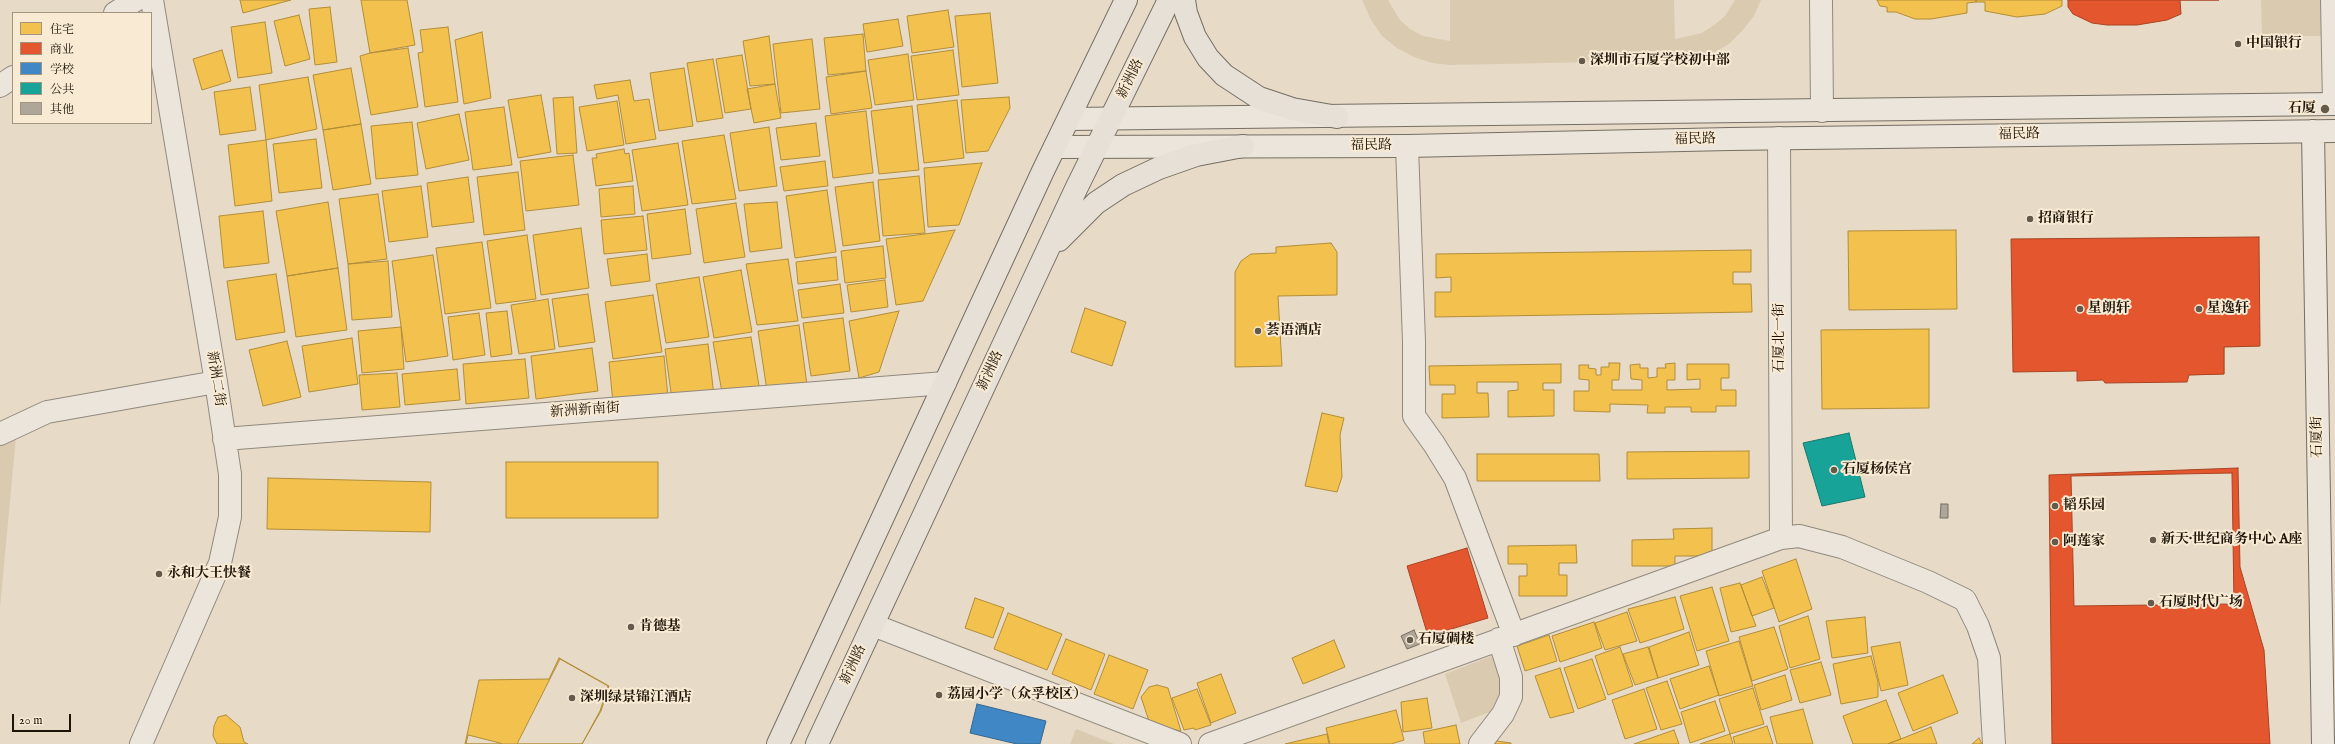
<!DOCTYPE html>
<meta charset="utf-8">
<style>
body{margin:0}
#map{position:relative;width:2335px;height:744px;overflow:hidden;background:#e7dbc8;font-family:"IM FELL English","Noto Serif SC",serif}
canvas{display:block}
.legend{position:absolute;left:12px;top:12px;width:140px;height:112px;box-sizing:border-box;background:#f8ead3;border:1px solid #a19582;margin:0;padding:5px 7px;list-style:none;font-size:12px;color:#1e1509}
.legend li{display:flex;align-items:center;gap:8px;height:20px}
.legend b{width:20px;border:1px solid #a19582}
.scale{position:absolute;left:12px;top:714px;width:59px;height:18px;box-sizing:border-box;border:2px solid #1e1509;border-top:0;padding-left:5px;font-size:12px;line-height:14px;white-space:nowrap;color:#1e1509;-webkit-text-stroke:3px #f8ead3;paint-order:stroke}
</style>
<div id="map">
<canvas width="2335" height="744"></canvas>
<ul class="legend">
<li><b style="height:11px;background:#f2c14e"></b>住宅</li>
<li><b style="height:11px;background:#e4572e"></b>商业</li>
<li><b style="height:11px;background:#3f88c5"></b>学校</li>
<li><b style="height:11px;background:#17a398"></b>公共</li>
<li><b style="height:11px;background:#aea699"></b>其他</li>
</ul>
<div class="scale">20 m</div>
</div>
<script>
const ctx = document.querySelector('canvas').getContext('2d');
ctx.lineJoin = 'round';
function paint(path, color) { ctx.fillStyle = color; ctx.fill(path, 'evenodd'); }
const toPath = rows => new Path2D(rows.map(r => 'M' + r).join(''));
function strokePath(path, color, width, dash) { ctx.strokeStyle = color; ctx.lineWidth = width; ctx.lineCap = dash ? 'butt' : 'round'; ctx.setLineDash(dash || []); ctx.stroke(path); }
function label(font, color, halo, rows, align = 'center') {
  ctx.font = font + ' "IM FELL English","Noto Serif SC",serif'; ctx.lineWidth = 4; ctx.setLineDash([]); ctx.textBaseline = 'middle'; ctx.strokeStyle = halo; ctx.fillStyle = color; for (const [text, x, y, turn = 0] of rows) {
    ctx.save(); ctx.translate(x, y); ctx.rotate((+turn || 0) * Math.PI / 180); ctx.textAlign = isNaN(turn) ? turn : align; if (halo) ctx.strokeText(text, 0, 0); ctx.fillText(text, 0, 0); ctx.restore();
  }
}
paint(toPath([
 [1362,0,1388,0,1400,20,1410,29,1423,36,1450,41,1450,0,1674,0,1675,39,1702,33,1714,25,1725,16,1735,0,1761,0,1754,16,1742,31,1729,44,1712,54,1694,60,1450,65,1432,63,1414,57,1397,48,1382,36,1371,20],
 [2261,0,2323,0,2324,36,2262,36],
 [16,437,0,608,0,444],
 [1497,654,1505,677,1495,710,1461,723,1445,674],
 [1076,729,1114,744,1070,744]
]), '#dacab0');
const homes = toPath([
 [240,0,291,0,243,13,240,0],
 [361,0,407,0,415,45,370,53,361,0],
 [1877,0,1976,0,1976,2,1967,3,1967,13,1931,19,1915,19,1896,12,1887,12,1887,7,1880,6,1877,0],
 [1976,0,2062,0,2062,6,2045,14,2017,17,1985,11,1985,2,1976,2,1976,0],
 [330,7,337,62,315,65,309,9,330,7],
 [948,10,954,47,912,53,907,16,948,10],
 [990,13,998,83,962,87,955,16,990,13],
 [299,15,310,59,285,66,274,21,299,15],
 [898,19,903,46,867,52,863,24,898,19],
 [265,22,272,73,238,78,231,27,265,22],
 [448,27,458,102,425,107,418,53,423,52,420,30,448,27],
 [482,32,491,98,464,104,455,40,482,32],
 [863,34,866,71,828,75,824,38,863,34],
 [769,36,775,84,750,86,743,41,769,36],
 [812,39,820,109,781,113,773,44,812,39],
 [408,48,418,107,371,115,360,56,370,53,408,48],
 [222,50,231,81,202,90,193,59,222,50],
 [953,50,959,95,917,100,911,56,953,50],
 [908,54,914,100,875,105,868,60,908,54],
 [742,55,751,109,725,113,716,59,742,55],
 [713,59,723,118,697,122,687,63,713,59],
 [351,68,361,124,323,130,313,75,351,68],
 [684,68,693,126,659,131,650,73,684,68],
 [866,71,872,108,831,114,826,77,866,71],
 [308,77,317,129,266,140,259,85,308,77],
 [630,80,634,101,649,99,656,139,626,144,618,95,597,99,594,85,630,80],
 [775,84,781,118,754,123,747,89,775,84],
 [250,87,256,130,220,135,214,92,250,87],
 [541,95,551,152,518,158,508,100,541,95],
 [573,97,577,153,557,154,553,98,573,97],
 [1009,97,1010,108,988,151,966,153,961,100,1009,97],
 [957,100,964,158,924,163,917,105,957,100],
 [617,101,624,145,587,151,579,107,617,101],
 [912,106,919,170,879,174,871,111,912,106],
 [504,107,512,165,473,170,465,112,504,107],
 [866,111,873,173,833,178,825,116,866,111],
 [459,114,469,160,426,169,417,123,459,114],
 [412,122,418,175,376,179,371,126,412,122],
 [816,123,820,156,781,160,776,128,816,123],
 [361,124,371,184,333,190,323,130,361,124],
 [769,127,777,186,739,191,730,133,769,127],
 [724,135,736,199,692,204,682,141,724,135],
 [316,139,322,188,279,193,273,144,316,139],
 [266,140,272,201,235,206,228,145,266,140],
 [678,143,688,205,642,211,632,150,678,143],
 [624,149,625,154,629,153,633,181,596,186,592,158,597,158,596,154,624,149],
 [573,155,579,205,526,211,520,161,573,155],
 [825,161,828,186,784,191,780,167,825,161],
 [982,163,959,225,928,227,924,168,982,163],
 [518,172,525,230,484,235,477,177,518,172],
 [919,176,925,233,883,236,878,180,919,176],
 [468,177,474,222,432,227,427,183,468,177],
 [873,182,880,241,843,246,835,187,873,182],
 [421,186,428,237,389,242,382,191,421,186],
 [633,186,635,214,601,217,599,189,633,186],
 [827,190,836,252,795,258,786,196,827,190],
 [378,194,387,259,348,264,339,199,378,194],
 [328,202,338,268,287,276,276,211,328,202],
 [777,202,782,248,750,252,744,204,777,202],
 [736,203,745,257,704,263,696,209,736,203],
 [685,209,691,254,652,259,647,214,685,209],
 [263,211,269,263,224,268,219,216,263,211],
 [643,216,647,250,604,254,601,220,643,216],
 [581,228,589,288,541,295,533,235,581,228],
 [955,230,923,301,896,305,886,239,955,230],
 [1956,230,1957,309,1849,310,1848,231,1956,230],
 [527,235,536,299,496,304,487,241,527,235],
 [482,242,491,308,445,314,436,248,482,242],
 [1331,243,1337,252,1337,295,1278,296,1282,366,1235,367,1235,272,1241,261,1251,254,1276,253,1276,247,1331,243],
 [2100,244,2100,272,2128,272,2129,285,2139,285,2139,334,2133,334,2133,348,2098,348,2098,368,2055,369,2054,343,2021,343,2020,273,2055,272,2055,245,2100,244],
 [883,246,886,278,845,283,841,251,883,246],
 [1751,250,1751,272,1733,272,1733,284,1751,284,1752,312,1435,317,1435,292,1451,292,1451,277,1436,278,1436,254,1751,250],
 [2181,250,2224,250,2224,276,2258,275,2259,346,2224,346,2224,374,2179,375,2178,346,2150,346,2150,333,2139,334,2139,285,2146,285,2146,271,2181,270,2181,250],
 [647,254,650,281,611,286,607,259,647,254],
 [433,255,448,356,406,362,392,261,433,255],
 [836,257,838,280,798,284,796,262,836,257],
 [788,259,798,321,757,325,746,264,788,259],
 [388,261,392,317,352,320,348,264,388,261],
 [338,268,347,330,296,337,287,276,338,268],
 [741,270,752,332,714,338,703,277,741,270],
 [276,274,285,332,236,340,227,281,276,274],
 [699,277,709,337,666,343,656,284,699,277],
 [885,280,888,307,851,312,847,285,885,280],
 [840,284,844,313,802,318,798,290,840,284],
 [588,294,595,342,559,347,552,299,588,294],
 [653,295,662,352,613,359,605,302,653,295],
 [548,299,555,349,519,354,511,305,548,299],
 [1085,308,1126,322,1112,366,1071,352,1085,308],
 [507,311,512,354,491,357,486,313,507,311],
 [899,311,879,372,859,378,849,321,899,311],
 [479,313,485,355,453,360,448,317,479,313],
 [843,318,850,371,811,376,803,323,843,318],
 [799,325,807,385,767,391,758,331,799,325],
 [401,327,404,369,362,373,358,331,401,327],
 [1929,329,1929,408,1822,409,1821,330,1929,329],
 [751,337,760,392,723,398,713,342,751,337],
 [352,338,358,384,309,392,302,346,352,338],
 [287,341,301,397,263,406,249,350,287,341],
 [708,344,714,396,672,400,665,349,708,344],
 [592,348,598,391,536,399,531,356,592,348],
 [664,356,668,397,613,403,609,362,664,356],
 [525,359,529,398,466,404,463,364,525,359],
 [1609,363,1620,363,1619,380,1612,380,1612,390,1642,390,1642,380,1631,379,1630,365,1640,364,1640,368,1648,368,1648,378,1657,377,1657,368,1666,368,1665,364,1675,363,1675,380,1667,380,1667,390,1700,389,1700,379,1687,380,1687,364,1729,364,1729,378,1721,378,1721,390,1736,390,1736,406,1716,406,1716,412,1691,412,1691,407,1665,407,1665,413,1647,413,1648,405,1610,404,1610,412,1574,411,1574,391,1589,391,1589,380,1579,379,1579,365,1589,365,1588,368,1596,369,1596,375,1601,375,1601,367,1609,367,1609,363],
 [1561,364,1561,383,1543,383,1543,390,1554,390,1554,416,1508,417,1508,391,1518,390,1518,382,1477,382,1477,393,1488,393,1489,417,1442,418,1442,394,1455,394,1455,385,1430,385,1429,366,1561,364],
 [457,369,460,400,405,405,402,374,457,369],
 [397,373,400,407,362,410,359,375,397,373],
 [1322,413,1344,418,1340,435,1342,477,1337,492,1305,486,1322,413],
 [1749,451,1749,478,1627,479,1627,452,1749,451],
 [1477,454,1599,454,1600,481,1477,481,1477,454],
 [506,462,658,462,658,518,506,518,506,462],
 [268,478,431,482,430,532,267,529,268,478],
 [1712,528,1712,556,1675,556,1675,566,1632,566,1632,540,1674,539,1673,529,1712,528],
 [1576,545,1577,563,1559,563,1559,575,1567,575,1567,596,1519,596,1519,576,1527,576,1527,564,1508,564,1508,546,1576,545],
 [1796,559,1812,609,1779,622,1762,571,1796,559],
 [1762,577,1774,608,1752,616,1741,585,1762,577],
 [1740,583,1756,626,1731,632,1720,588,1740,583],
 [1712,587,1729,641,1697,651,1680,596,1712,587],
 [1675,597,1684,629,1640,643,1628,609,1675,597],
 [975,598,1004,608,993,638,965,628,975,598],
 [1627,612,1637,641,1605,650,1595,623,1627,612],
 [1008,613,1062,634,1047,670,994,649,1008,613],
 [1808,616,1820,659,1790,668,1779,626,1808,616],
 [1865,617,1868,653,1832,658,1826,621,1865,617],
 [1594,622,1602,648,1560,662,1552,636,1594,622],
 [1774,627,1788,669,1752,681,1739,637,1774,627],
 [1689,632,1699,665,1658,678,1649,647,1689,632],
 [1549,635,1557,661,1525,671,1517,646,1549,635],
 [1066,639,1105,654,1091,690,1052,674,1066,639],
 [1334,640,1345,667,1303,684,1292,658,1334,640],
 [1739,641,1753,686,1719,696,1706,651,1739,641],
 [1900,642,1908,685,1881,691,1871,647,1900,642],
 [1620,647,1633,686,1608,695,1595,656,1620,647],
 [1648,647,1658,678,1635,685,1623,654,1648,647],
 [1109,655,1148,670,1133,709,1094,694,1109,655],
 [1871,656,1878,682,1878,697,1841,704,1833,664,1871,656],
 [559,658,609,686,601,711,582,744,465,744,479,680,549,679,559,658],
 [560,659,608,686,600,711,582,744,517,744,560,659],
 [1592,659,1606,699,1578,709,1564,668,1592,659],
 [1821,662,1831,695,1800,703,1790,670,1821,662],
 [1709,666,1719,695,1680,709,1670,679,1709,666],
 [1560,668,1574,712,1550,718,1535,676,1560,668],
 [1221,674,1236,713,1211,723,1197,683,1221,674],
 [1785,675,1792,700,1761,710,1754,685,1785,675],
 [1943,675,1958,713,1913,731,1898,693,1943,675],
 [1667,681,1682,724,1661,730,1646,688,1667,681],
 [1157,685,1168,688,1181,731,1150,724,1141,697,1149,687,1157,685],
 [1753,688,1764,724,1730,734,1719,699,1753,688],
 [1197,689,1211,725,1195,730,1194,728,1184,730,1172,698,1197,689],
 [1644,689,1657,729,1625,739,1612,700,1644,689],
 [1427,698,1432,728,1403,732,1401,702,1427,698],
 [1886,700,1901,739,1887,744,1853,744,1843,716,1886,700],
 [1715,701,1725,731,1690,743,1681,712,1715,701],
 [1803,709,1813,744,1777,744,1770,717,1803,709],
 [1396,710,1404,740,1391,744,1330,744,1326,728,1396,710],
 [226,715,240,727,244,742,248,744,217,744,213,736,214,726,218,717,226,715],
 [1456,725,1460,744,1425,744,1423,732,1456,725],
 [1767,726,1773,744,1735,744,1733,737,1767,726],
 [1931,727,1937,744,1888,744,1931,727],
 [1674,730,1679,744,1634,744,1674,730],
 [1327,734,1329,744,1285,744,1327,734],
 [1730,734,1733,744,1700,744,1730,734],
 [468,735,500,743,502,744,466,744,468,735],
 [1979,738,1982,744,1972,744,1979,738],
 [1490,740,1511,743,1511,744,1488,744,1490,740]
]);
paint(homes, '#f2c14e');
strokePath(homes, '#b28d39', 1);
const shops = toPath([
 [2068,0,2219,0,2180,0,2181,14,2167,20,2137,25,2107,25,2092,23,2073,14,2068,7,2068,0],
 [2259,237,2260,346,2224,347,2224,374,2189,375,2187,382,2105,383,2103,380,2077,381,2077,371,2013,372,2011,239,2259,237],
 [2238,468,2240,567,2264,650,2270,744,2052,744,2049,475,2238,468],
 [2232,473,2234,604,2074,606,2071,476,2232,473],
 [1467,548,1488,618,1428,636,1407,566,1467,548]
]);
paint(shops, '#e4572e');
strokePath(shops, '#a94323', 1);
const schools = toPath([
 [977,704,1046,721,1040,744,1017,744,970,733,977,704]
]);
paint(schools, '#3f88c5');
strokePath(schools, '#35668d', 1);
const public = toPath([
 [1849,433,1865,497,1822,506,1803,443,1849,433]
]);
paint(public, '#17a398');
strokePath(public, '#19786d', 1);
const building = toPath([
 [1941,504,1948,504,1948,518,1940,518,1941,504],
 [1414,630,1420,644,1407,649,1401,636,1414,630]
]);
paint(building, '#aea699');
strokePath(building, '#756e63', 1);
const street = toPath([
 [1821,0,1822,111],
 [2332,0,2334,104],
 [115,13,136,0],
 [0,86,13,77],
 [1779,138,1781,538],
 [1407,146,1414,342,1414,416,1434,444,1455,478,1514,635],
 [0,434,47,412,216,382],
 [224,439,945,383],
 [873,625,1180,744],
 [141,744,220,563,230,517,230,474,216,382,152,0],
 [1210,744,1781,538,1799,536,1842,547,1928,582,1965,600,1978,626,1989,658,1994,744],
 [1480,744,1503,714,1511,697,1511,677,1499,639]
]);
const secondary = toPath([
 [1069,119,2335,104],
 [2313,131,2323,744],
 [1055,147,1407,146,1730,139,2335,131]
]);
const primary = toPath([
 [1184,0,1186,13,1195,37,1208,58,1224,75,1259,98,1292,109,1337,117],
 [1059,240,1096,203,1123,185,1159,168,1196,155,1243,146],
 [778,744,1043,171,1126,0],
 [817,744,1076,189,1169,0]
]);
strokePath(street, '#91897d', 24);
strokePath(secondary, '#756e63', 24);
strokePath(primary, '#756e63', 24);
strokePath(street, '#ebe5dc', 22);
strokePath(secondary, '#ebe5dc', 22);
strokePath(primary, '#e7e0d6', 22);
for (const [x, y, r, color] of [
 [2238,44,4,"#645a4c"],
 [1582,61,4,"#645a4c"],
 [2325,109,5,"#645a4c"],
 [2030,219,4,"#645a4c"],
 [2080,309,4,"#645a4c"],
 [2199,309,4,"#645a4c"],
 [1258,331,4,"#645a4c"],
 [1834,470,4,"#645a4c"],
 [2055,506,4,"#645a4c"],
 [2153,540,4,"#645a4c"],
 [2055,542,4,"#645a4c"],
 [159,574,4,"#645a4c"],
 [2151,603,4,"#645a4c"],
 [631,627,4,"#645a4c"],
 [1410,640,4,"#645a4c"],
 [939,695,4,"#645a4c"],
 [572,698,4,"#645a4c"]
]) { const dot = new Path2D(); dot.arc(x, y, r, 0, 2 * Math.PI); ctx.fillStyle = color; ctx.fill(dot); strokePath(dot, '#f8ead3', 1.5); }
label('bold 14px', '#1e1509', '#f8ead3', [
 ["中国银行",2246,44],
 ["深圳市石厦学校初中部",1590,61],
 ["石厦",2316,109,"right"],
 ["招商银行",2038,219],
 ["星朗轩",2088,309],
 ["星逸轩",2207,309],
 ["荟语酒店",1266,331],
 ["石厦杨侯宫",1842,470],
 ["韬乐园",2063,506],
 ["新天·世纪商务中心 A座",2161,540],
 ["阿莲家",2063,542],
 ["永和大王快餐",167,574],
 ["石厦时代广场",2159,603],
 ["肯德基",639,627],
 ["石厦碉楼",1418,640],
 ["荔园小学（众孚校区）",947,695],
 ["深圳绿景锦江酒店",580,698]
], 'left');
label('14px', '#1e1509', '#f8ead3', [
 ["新洲路",1131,79,-64],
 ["福民路",2019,135,-1],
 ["福民路",1695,140,-1],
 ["福民路",1371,146],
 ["石厦北一街",1780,338,-90],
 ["新洲路",991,371,-65],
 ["新洲二街",215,379,81],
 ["新洲新南街",585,411,-4],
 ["石厦街",2318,437,-91],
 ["新洲路",854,665,-65]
]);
</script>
